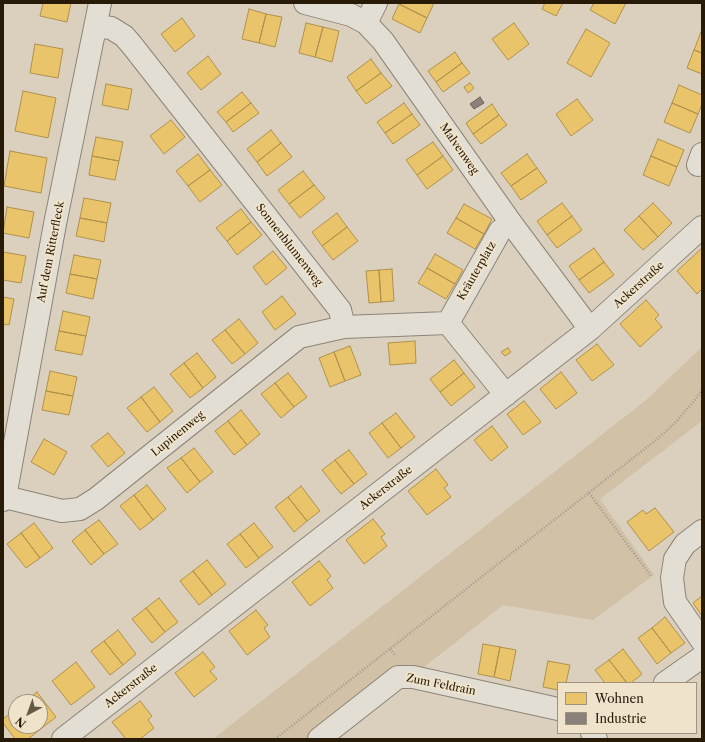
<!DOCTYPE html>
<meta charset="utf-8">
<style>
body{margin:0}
#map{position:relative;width:705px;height:742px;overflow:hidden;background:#dbd0be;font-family:"Libre Caslon Text",serif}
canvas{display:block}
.frame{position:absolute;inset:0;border:4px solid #271a07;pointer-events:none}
.legend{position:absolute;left:557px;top:682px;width:140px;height:52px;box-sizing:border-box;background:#f0e3cc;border:1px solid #a0937d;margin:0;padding:5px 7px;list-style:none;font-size:12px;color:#271a07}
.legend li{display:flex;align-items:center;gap:8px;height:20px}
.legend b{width:20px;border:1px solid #a0937d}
.north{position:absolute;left:8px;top:694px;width:40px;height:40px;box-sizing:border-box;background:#f0e3cc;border:1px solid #a0937d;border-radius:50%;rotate:221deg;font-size:11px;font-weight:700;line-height:16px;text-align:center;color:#271a07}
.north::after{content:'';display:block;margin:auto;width:14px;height:18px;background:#665a47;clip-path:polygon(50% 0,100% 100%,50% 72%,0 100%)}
</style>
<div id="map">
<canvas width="705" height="742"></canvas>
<div class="frame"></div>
<ul class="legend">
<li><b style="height:11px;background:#e9c46a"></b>Wohnen</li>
<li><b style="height:11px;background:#8a817c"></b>Industrie</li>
</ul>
<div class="north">N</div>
</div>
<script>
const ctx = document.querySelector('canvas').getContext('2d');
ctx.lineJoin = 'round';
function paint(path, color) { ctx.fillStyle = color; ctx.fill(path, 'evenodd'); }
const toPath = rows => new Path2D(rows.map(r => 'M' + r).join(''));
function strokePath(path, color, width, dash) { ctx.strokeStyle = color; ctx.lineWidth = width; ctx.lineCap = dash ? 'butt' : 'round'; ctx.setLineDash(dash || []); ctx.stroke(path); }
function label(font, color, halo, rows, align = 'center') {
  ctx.font = font + ' "Libre Caslon Text",serif'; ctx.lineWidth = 4; ctx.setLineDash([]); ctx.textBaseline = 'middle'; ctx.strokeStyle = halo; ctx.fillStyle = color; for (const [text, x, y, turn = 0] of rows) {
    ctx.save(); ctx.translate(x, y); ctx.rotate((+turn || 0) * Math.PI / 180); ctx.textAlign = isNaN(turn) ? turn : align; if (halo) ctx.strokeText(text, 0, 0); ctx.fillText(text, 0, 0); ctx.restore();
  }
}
paint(toPath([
 [702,347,702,421,600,499,654,575,593,620,503,605,419,671,395,670,307,739,213,739,645,401]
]), '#d0c1a7');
const homes = toPath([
 [43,3,71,3,67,22,40,16,43,3],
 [400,3,434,3,427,18,399,4,400,3],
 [545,3,563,3,556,16,542,9,545,3],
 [594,3,626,3,615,24,590,10,594,3],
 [399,4,427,18,420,33,392,19,399,4],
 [249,9,266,14,259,43,242,39,249,9],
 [266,14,282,17,275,47,259,43,266,14],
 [182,18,195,36,175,52,161,34,182,18],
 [306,23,323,27,315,57,299,53,306,23],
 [514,23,529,44,508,60,492,39,514,23],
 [323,27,339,31,332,62,315,57,323,27],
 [586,29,610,43,591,77,567,63,586,29],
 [701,32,702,33,702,53,694,50,701,32],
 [35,44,63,49,58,78,30,73,35,44],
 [694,50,702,53,702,74,687,68,694,50],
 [455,52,462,63,436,82,428,71,455,52],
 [208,56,221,74,201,90,187,73,208,56],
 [371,59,381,73,356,91,347,77,371,59],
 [462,63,470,73,443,92,436,82,462,63],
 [381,73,392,86,366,104,356,91,381,73],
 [470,83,474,88,468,93,464,87,470,83],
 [106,84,132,89,128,110,102,105,106,84],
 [679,85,702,95,702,104,698,114,672,103,679,85],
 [23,91,56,98,48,138,15,131,23,91],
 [242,92,251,103,226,122,217,112,242,92],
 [577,99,593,120,571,136,556,114,577,99],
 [251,103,259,113,233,132,226,122,251,103],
 [404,103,412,114,385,133,377,122,404,103],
 [672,103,698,114,690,133,664,122,672,103],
 [492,104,499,115,473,134,466,123,492,104],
 [412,114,420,125,393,144,385,133,412,114],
 [499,115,507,125,481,144,473,134,499,115],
 [171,120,185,137,164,154,150,136,171,120],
 [271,130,281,143,257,162,247,149,271,130],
 [96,137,123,142,119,161,92,156,96,137],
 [658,139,684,150,677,167,651,156,658,139],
 [433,142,443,156,417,175,406,160,433,142],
 [281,143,292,157,267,176,257,162,281,143],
 [10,151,47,158,41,193,4,186,10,151],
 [198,154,210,170,188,186,176,171,198,154],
 [527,154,537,168,511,186,501,173,527,154],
 [92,156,119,161,115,180,89,175,92,156],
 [443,156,453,170,427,189,417,175,443,156],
 [651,156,677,167,669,186,643,175,651,156],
 [537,168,547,182,521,200,511,186,537,168],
 [210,170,222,185,200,202,188,186,210,170],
 [303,171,314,185,289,204,278,190,303,171],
 [314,185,325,198,300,218,289,204,314,185],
 [84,198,111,203,107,223,80,218,84,198],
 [562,203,572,216,547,235,537,221,562,203],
 [653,203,672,223,658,237,639,216,653,203],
 [464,204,492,219,484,234,456,218,464,204],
 [7,207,34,212,29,238,3,233,7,207],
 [241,209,251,222,227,241,216,228,241,209],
 [337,213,347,227,322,246,312,232,337,213],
 [572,216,582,230,557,248,547,235,572,216],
 [639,216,658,237,643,250,624,230,639,216],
 [80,218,107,223,104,242,76,236,80,218],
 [456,218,484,234,475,249,447,233,456,218],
 [251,222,262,235,237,255,227,241,251,222],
 [347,227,358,241,333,260,322,246,347,227],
 [594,248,604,262,579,280,569,266,594,248],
 [702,248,702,289,697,294,677,271,702,248],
 [273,251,287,268,266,285,253,267,273,251],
 [3,252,26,256,21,283,3,280,3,252],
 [435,254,463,270,455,284,427,268,435,254],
 [74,255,101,260,97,279,70,274,74,255],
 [604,262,614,275,589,293,579,280,604,262],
 [427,268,455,284,446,299,418,283,427,268],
 [392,269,394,301,381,302,379,270,392,269],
 [379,270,381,302,369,303,366,271,379,270],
 [70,274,97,279,93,299,66,293,70,274],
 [282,296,296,314,275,330,262,312,282,296],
 [3,297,14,299,9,325,3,324,3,297],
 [646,300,659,315,655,319,662,327,640,347,620,324,646,300],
 [63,311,90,317,86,336,59,331,63,311],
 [239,319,258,343,245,354,225,330,239,319],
 [225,330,245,354,232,364,212,340,225,330],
 [59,331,86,336,82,355,55,350,59,331],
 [415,341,416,363,390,365,388,343,415,341],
 [597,344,614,365,592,381,576,360,597,344],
 [350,346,361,375,345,381,334,352,350,346],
 [508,348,511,352,505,356,501,352,508,348],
 [334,352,345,381,330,387,319,358,334,352],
 [197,353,216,377,203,388,184,363,197,353],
 [454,360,464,373,440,392,430,379,454,360],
 [184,363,203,388,190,398,170,374,184,363],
 [50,371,77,377,73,396,46,391,50,371],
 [561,372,577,393,556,409,540,389,561,372],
 [288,373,307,397,294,407,275,383,288,373],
 [464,373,475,387,451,406,440,392,464,373],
 [275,383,294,407,281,418,261,394,275,383],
 [154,387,173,411,160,422,141,397,154,387],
 [46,391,73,396,69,415,42,410,46,391],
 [141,397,160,422,147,432,127,408,141,397],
 [524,401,541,422,523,435,507,414,524,401],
 [241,410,260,434,247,445,228,421,241,410],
 [396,413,415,437,401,448,382,423,396,413],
 [228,421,247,445,234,455,215,431,228,421],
 [382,423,401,448,388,458,369,433,382,423],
 [492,426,508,447,491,461,474,440,492,426],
 [108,433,125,453,108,467,91,446,108,433],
 [44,439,67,452,54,475,31,462,44,439],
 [194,448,213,472,200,482,181,458,194,448],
 [349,450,367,474,354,484,335,460,349,450],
 [181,458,200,482,187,493,167,468,181,458],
 [335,460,354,484,341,494,322,470,335,460],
 [436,469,448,485,444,488,451,497,427,515,408,491,436,469],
 [147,485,166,509,153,520,134,495,147,485],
 [301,486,320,511,307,521,288,497,301,486],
 [134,495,153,520,140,530,120,506,134,495],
 [288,497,307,521,294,532,275,507,288,497],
 [655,508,674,532,649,551,627,522,643,510,646,514,655,508],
 [373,519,385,534,381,537,387,546,364,564,346,540,373,519],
 [99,520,118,544,104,554,85,530,99,520],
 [34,523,53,548,40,558,21,533,34,523],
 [254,523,273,547,259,558,240,534,254,523],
 [85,530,104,554,91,565,72,541,85,530],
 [21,533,40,558,26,568,7,544,21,533],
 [240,534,259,558,246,568,227,544,240,534],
 [207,560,226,584,212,595,193,571,207,560],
 [319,561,331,576,327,580,333,588,310,606,292,582,319,561],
 [193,571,212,595,199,605,180,581,193,571],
 [702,596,702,616,693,603,702,596],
 [159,598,178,622,165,632,146,608,159,598],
 [146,608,165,632,152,643,132,619,146,608],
 [256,610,268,625,264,628,270,637,247,655,229,631,256,610],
 [665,617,685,643,671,653,652,628,665,617],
 [652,628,671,653,657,664,638,638,652,628],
 [118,630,136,654,123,665,104,641,118,630],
 [104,641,123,665,110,675,91,651,104,641],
 [483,644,500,647,494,677,478,674,483,644],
 [500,647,516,650,510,681,494,677,500,647],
 [623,649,642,674,631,683,627,683,609,660,623,649],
 [203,652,215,667,210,671,217,679,194,697,175,673,203,652],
 [609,660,627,683,605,683,595,670,609,660],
 [548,661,570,665,566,683,558,683,558,690,543,687,548,661],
 [76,662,95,687,71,705,52,681,76,662],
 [37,692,56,717,28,739,15,739,3,723,3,719,16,709,16,726,40,726,40,702,25,702,37,692],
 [140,701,152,716,148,720,154,728,140,739,126,739,112,722,140,701]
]);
paint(homes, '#e9c46a');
strokePath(homes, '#af914c', 1);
const industry = toPath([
 [480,97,484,103,474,109,470,104,480,97]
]);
paint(industry, '#8a817c');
strokePath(industry, '#6c6259', 1);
const minor = toPath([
 [305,3,351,15,366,23,383,41,511,223,590,329],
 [366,23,376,3],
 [96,26,111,28,124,36,131,44,340,310,344,327,448,323,506,395],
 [698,165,702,154],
 [448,323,500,231,511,223],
 [5,497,62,511,80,509,96,499,299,337,344,327],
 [3,500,5,497,55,224,100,3],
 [702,531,685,544,675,559,672,578,675,602,702,641],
 [665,683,702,657],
 [592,733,596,739],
 [63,739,590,329,702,227],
 [319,739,398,677,413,677,558,709]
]);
strokePath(minor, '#8c8478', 24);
strokePath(toPath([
 [589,493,651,576],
 [390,649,396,656],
 [275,739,656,440,675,423,695,400,702,390]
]), '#a09a90', 2.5, [1, 2]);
strokePath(minor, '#e3ded4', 22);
label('11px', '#271a07', '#f0e3cc', [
 ["Malvenweg",459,149,55],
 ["Sonnenblumenweg",289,245,52],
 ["Auf dem Ritterfleck",51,252,-79],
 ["Kräuterplatz",477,271,-60],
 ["Ackerstraße",639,285,-42],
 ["Lupinenweg",178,434,-39],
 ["Ackerstraße",386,488,-38],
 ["Zum Feldrain",441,685,11],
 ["Ackerstraße",131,686,-38]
]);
</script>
